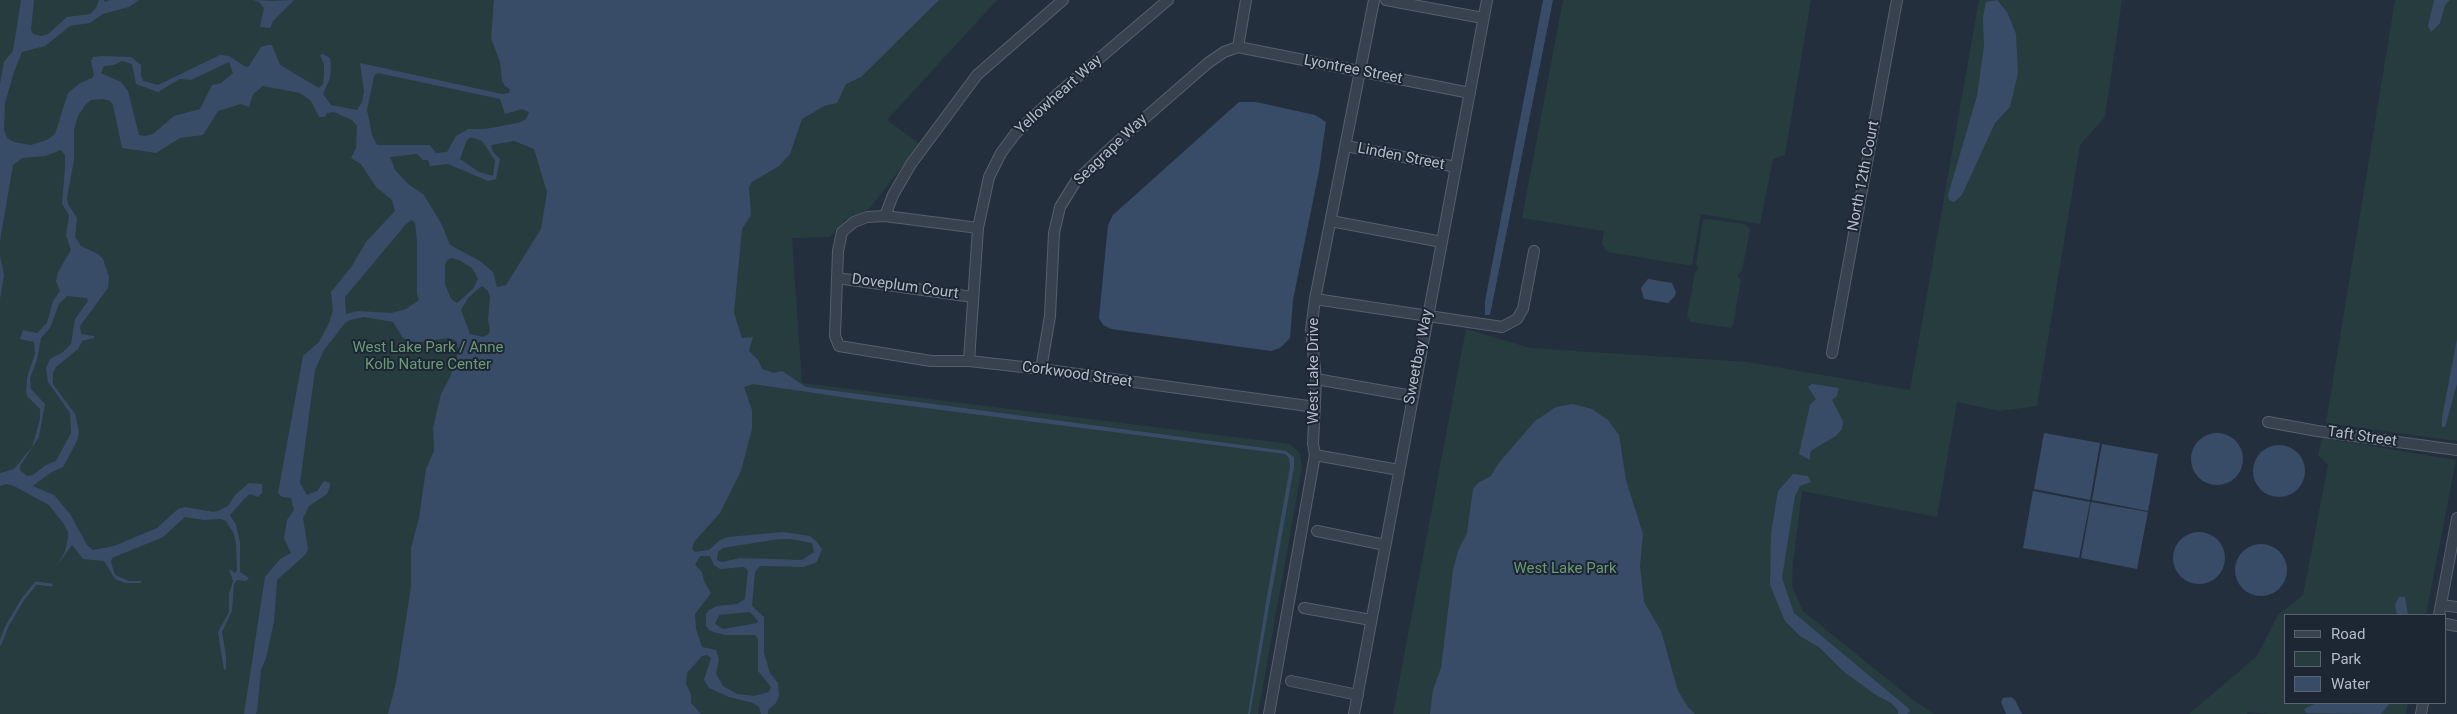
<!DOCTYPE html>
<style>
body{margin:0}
#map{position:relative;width:2457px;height:714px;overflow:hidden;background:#242f3e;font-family:Roboto,sans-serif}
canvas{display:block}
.legend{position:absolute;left:2284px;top:614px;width:162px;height:90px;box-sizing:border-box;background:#1d2633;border:1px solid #59626f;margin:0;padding:6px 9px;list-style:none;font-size:15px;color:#b4bcc9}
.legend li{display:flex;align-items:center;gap:10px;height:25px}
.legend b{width:25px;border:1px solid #59626f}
</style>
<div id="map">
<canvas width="2457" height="714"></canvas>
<ul class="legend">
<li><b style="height:6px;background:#38414e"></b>Road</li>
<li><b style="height:14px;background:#263c3f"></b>Park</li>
<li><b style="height:14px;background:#394c67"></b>Water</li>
</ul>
</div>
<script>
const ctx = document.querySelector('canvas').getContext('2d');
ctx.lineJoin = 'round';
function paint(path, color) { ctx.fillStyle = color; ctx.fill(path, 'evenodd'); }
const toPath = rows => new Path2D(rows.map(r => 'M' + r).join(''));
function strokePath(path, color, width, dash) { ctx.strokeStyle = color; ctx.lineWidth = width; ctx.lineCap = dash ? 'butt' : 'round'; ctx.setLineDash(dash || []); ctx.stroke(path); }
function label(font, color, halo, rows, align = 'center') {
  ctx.font = font + ' Roboto,sans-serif'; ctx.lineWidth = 4; ctx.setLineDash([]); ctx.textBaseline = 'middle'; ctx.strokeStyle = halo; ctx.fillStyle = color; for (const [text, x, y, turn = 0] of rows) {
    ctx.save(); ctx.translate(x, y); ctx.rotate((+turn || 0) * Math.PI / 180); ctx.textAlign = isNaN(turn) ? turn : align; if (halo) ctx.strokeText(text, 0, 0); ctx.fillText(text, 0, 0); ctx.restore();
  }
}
paint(toPath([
 [0,0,997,0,887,120,920,144,869,209,845,220,830,237,792,238,802,383,1290,444,1300,453,1302,467,1258,714,0,714],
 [806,387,1273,449,1286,453,802,391],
 [1563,0,1811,0,1785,155,1773,159,1760,224,1701,214,1692,266,1608,252,1602,244,1604,231,1522,218],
 [1979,0,2122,0,2105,117,2080,145,2037,406,2000,411,1957,402,1937,517,1802,491,1793,562,1792,586,1803,611,1912,699,1934,714,1393,714,1466,329,1530,348,1747,362,1910,390],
 [2395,0,2457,0,2457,441,2326,423],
 [1707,219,1745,224,1750,229,1742,271,1737,275,1741,280,1733,325,1731,328,1691,322,1687,316,1695,272,1699,269,1696,264,1703,220],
 [2322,438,2456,460,2426,615,2286,615,2286,703,2408,703,2406,714,2268,714,2248,712,2247,714,2189,714,2257,656,2278,615,2303,595,2328,465,2318,455]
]), '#263c3f');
paint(toPath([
 [21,0,34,0,31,30,33,34,41,36,48,34,67,17,90,14,96,8,99,0,104,0,105,2,110,0,139,0,129,7,103,14,90,23,70,26,45,46,22,52,14,72,5,103,4,130,7,138,14,142,31,145,47,140,55,134,68,93,80,83,92,78,94,75,91,61,93,57,102,56,131,57,141,65,141,75,143,81,158,85,220,55,229,56,246,67,249,66,261,47,268,45,272,45,280,65,319,88,323,84,324,74,324,65,320,55,323,54,330,58,331,67,330,78,323,94,331,105,357,110,362,102,364,91,360,63,502,94,509,93,510,89,505,86,502,81,500,62,491,38,494,0,939,0,861,77,846,84,837,103,824,106,802,119,790,154,779,166,752,182,749,187,751,215,742,229,734,313,742,338,753,337,749,351,758,360,762,369,774,373,782,371,806,387,1273,449,1286,451,1294,457,1294,467,1250,714,1248,714,1267,596,1290,467,1289,458,1285,454,855,399,753,384,744,387,752,410,752,429,741,471,720,513,694,542,692,549,695,552,709,550,720,540,728,537,783,532,810,536,817,542,822,549,817,562,804,567,760,566,755,572,752,606,764,617,764,653,770,673,778,683,779,696,776,703,768,710,768,714,761,714,759,707,753,703,729,697,709,688,704,680,711,658,707,655,702,656,687,673,686,684,691,694,691,703,701,714,388,714,396,683,411,587,411,548,419,518,426,469,434,451,433,428,441,394,450,377,459,350,455,340,449,338,419,342,409,341,403,338,393,322,364,317,350,320,345,323,324,350,315,370,300,483,307,495,317,491,324,481,330,483,330,486,327,494,309,506,303,518,308,549,306,554,277,580,274,622,266,658,261,670,257,711,256,714,244,714,265,577,280,559,291,553,284,538,287,520,294,510,291,498,282,497,278,493,303,356,319,342,329,323,333,310,331,292,352,266,366,242,395,211,392,200,376,187,361,164,351,158,356,148,357,126,352,120,334,112,327,113,325,117,319,117,311,101,300,93,263,86,253,94,249,107,241,104,218,111,203,135,180,138,156,153,122,148,113,105,110,101,103,99,91,100,86,104,78,116,74,130,74,160,67,198,68,204,77,218,75,237,81,246,98,254,103,259,109,277,108,288,80,326,81,334,94,336,94,338,82,341,78,349,56,367,53,373,53,384,75,414,79,432,77,441,63,467,50,473,33,486,54,495,70,514,87,545,93,550,114,546,157,528,178,509,185,507,214,512,220,510,228,506,235,495,249,483,262,484,262,493,258,497,250,494,246,497,230,515,236,525,240,542,240,572,249,578,246,581,237,580,234,584,232,611,222,632,226,656,226,669,224,670,218,632,229,612,229,594,233,581,229,569,235,573,237,570,236,544,234,534,226,521,221,519,204,520,185,517,163,537,112,558,111,562,115,575,129,581,142,581,141,583,125,583,115,579,104,561,83,559,72,545,55,568,65,552,68,537,68,532,63,523,49,505,14,486,6,484,0,486,0,473,14,469,32,447,40,419,40,409,27,396,26,392,27,378,35,353,34,342,20,339,23,330,37,333,47,323,53,301,60,291,56,281,58,272,71,250,66,235,69,215,62,204,65,168,65,155,61,150,45,156,22,158,13,165,0,241,0,84,4,62,13,51],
 [122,61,132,64,136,84,158,92,180,79,191,80,229,62,233,73,221,83,212,85,200,109,174,116,153,134,145,136,139,135,128,91,121,82,101,73,104,66,114,65],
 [378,73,500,99,505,114,522,109,529,112,526,119,518,123,485,129,468,129,456,136,447,152,436,153,430,145,377,145,372,135,367,110,374,76],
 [471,137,482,141,495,160,493,176,479,172,460,159,467,140],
 [514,141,534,149,547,192,541,229,506,285,497,287,493,272,480,261,450,245,442,225,424,195,408,184,395,170,390,157,417,154,423,160,428,160,430,166,448,164,488,181,496,179,500,159,493,152,491,145],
 [412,220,415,223,417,240,417,293,419,300,406,309,391,313,358,311,346,314,345,297,406,224],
 [452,258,461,261,472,268,478,279,473,289,457,303,451,299,445,284,445,265,447,260],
 [482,286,488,291,490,297,488,320,490,329,489,334,483,337,470,334,461,310,468,298],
 [67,296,87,298,88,301,75,319,71,344,63,352,50,359,46,368,48,382,70,413,71,433,56,461,46,465,33,475,27,476,20,470,20,466,39,437,45,404,31,389,30,378,37,360,41,338,50,328,59,304],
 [779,539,791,539,812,543,814,552,802,560,740,558,722,562,717,560,718,552,723,548],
 [700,556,710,556,714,565,720,569,744,567,748,570,745,599,737,604,717,606,709,610,706,614,706,626,710,631,725,635,755,635,758,639,758,671,771,687,769,692,754,696,737,694,723,686,716,674,719,659,716,650,702,647,696,629,695,614,711,593,704,581,702,572,695,565],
 [750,612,758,621,757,623,723,629,715,624,719,615],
 [253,0,272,1,294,0,273,21,270,28,260,27,264,8,259,2],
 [1543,0,1553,0,1490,315,1485,315,1485,301],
 [1997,0,2007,12,2016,34,2018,73,2010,107,1995,123,1962,195,1954,202,1949,200,1948,195,1977,96,1984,46,1983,17,1986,2],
 [2434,0,2450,0,2445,5,2440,23,2431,32,2428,26],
 [1239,102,1256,102,1315,115,1326,122,1319,171,1293,300,1290,338,1280,348,1271,351,1111,329,1103,325,1099,318,1108,225,1113,215],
 [0,256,4,275,0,299],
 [1648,279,1672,283,1676,292,1675,296,1668,303,1644,299,1641,288],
 [2457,339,2457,384,2445,427,2442,427,2442,418],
 [1812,384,1839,388,1837,396,1832,400,1843,421,1842,429,1836,436,1812,450,1810,453,1810,460,1799,454,1810,405,1816,399,1808,387],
 [1573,404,1592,409,1608,420,1619,435,1626,480,1643,534,1640,566,1644,602,1661,631,1678,691,1688,707,1695,714,1430,714,1433,690,1441,668,1453,570,1458,551,1467,533,1473,489,1478,483,1491,476,1498,464,1535,421,1556,407],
 '2191 459a26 26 0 1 1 52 0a26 26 0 1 1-52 0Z',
 [2044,433,2100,443,2090,500,2034,489],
 [2102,444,2158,454,2148,511,2092,500],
 '2253 471a26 26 0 1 1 52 0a26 26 0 1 1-52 0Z',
 [1793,474,1808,476,1811,482,1800,486,1795,496,1782,578,1794,613,1908,708,1910,711,1907,714,1898,714,1898,710,1891,703,1876,695,1843,671,1820,648,1800,636,1785,621,1770,585,1771,533,1778,491],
 [2033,491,2090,502,2079,558,2023,548],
 [2091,502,2148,512,2137,569,2081,558],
 '2173 558a26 26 0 1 1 52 0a26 26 0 1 1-52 0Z',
 '2235 570a26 26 0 1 1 52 0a26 26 0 1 1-52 0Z',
 [2399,597,2405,597,2408,615,2397,615,2395,605],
 [2011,697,2015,700,2022,714,2006,714,2001,702,2003,698],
 [2316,703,2390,703,2381,714,2306,713,2304,709]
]), '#394c67');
strokePath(toPath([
 [0,644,7,626,23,599,36,583,51,585]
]), '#394c67', 3);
const minor = toPath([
 [1386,0,1483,18],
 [1238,47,1470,93],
 [1346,146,1456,167],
 [885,216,893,195,911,164,977,75,1063,0],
 [1331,221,1442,242],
 [978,228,885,216,867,217,854,222,842,232,838,251,835,336,839,346,931,361,969,361,1041,369,1315,407],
 [837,278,973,297],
 [1315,299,1502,327,1517,319,1523,309,1534,251],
 [1832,353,1897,0],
 [969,361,978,228,989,177,1001,153,1015,134,1061,91,1168,0],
 [1041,369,1050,316,1054,233,1060,207,1076,181,1116,143,1208,63,1224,52,1238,47,1246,0],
 [1316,379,1412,396],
 [2268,422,2317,431,2457,450],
 [1315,455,1399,470],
 [1317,531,1385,545],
 [2441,605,2457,607],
 [1304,608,1371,620],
 [2439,615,2457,518],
 [2446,624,2457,626],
 [1291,681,1358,695],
 [1269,714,1315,455,1313,444,1316,379,1311,330,1315,299,1374,0],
 [1354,714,1487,0],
 [2421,714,2423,703]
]);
strokePath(minor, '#565f6c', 12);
strokePath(minor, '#38414e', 10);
label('15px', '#b4bcc9', '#1d2633', [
 ["Lyontree Street",1353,70,11],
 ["Yellowheart Way",1059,95,-42],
 ["Seagrape Way",1111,150,-44],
 ["Linden Street",1401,157,11],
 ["North 12th Court",1864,176,-79],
 ["Doveplum Court",905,287,8],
 ["Sweetbay Way",1419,357,-79],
 ["West Lake Drive",1314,371,-90],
 ["Corkwood Street",1077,375,8],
 ["Taft Street",2362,437,8]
]);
label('15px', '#6b9a76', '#1d2633', [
 ["West Lake Park / Anne",428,348],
 ["Kolb Nature Center",428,365],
 ["West Lake Park",1565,569]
]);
</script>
